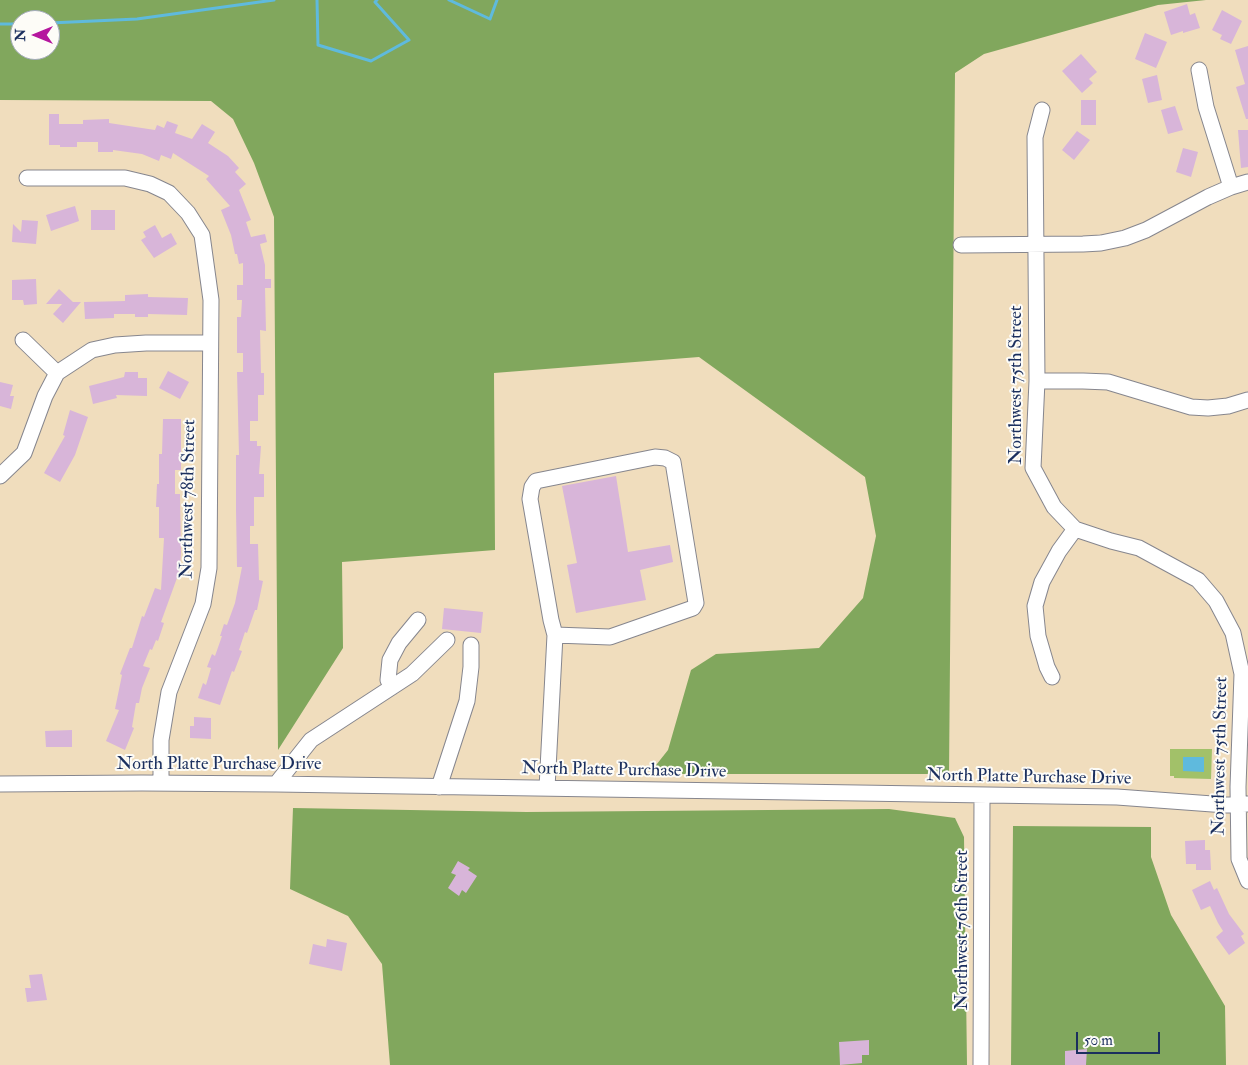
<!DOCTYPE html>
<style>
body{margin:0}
#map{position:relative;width:1248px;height:1065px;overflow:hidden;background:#f0ddbd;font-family:"IM FELL Double Pica",serif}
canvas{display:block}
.north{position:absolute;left:10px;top:10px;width:50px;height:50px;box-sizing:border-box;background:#fdfcf7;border:1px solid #a3aaba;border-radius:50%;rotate:270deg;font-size:14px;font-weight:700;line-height:20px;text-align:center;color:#1b2f5e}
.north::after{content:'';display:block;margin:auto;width:18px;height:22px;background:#b5179e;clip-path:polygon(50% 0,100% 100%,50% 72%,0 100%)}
.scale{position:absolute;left:1076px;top:1032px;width:84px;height:22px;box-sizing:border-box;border:2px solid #1b2f5e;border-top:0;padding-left:6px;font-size:15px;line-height:18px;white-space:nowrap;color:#1b2f5e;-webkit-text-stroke:4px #fdfcf7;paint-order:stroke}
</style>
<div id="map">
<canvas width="1248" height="1065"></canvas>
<div class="north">N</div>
<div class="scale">50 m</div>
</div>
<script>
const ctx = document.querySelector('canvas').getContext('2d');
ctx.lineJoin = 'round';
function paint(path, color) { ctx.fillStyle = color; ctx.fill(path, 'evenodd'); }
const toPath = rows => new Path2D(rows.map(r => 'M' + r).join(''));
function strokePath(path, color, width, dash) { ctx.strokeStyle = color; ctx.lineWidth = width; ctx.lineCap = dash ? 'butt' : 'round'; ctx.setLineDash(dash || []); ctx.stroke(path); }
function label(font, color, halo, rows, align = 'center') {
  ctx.font = font + ' "IM FELL Double Pica",serif'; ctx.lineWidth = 4; ctx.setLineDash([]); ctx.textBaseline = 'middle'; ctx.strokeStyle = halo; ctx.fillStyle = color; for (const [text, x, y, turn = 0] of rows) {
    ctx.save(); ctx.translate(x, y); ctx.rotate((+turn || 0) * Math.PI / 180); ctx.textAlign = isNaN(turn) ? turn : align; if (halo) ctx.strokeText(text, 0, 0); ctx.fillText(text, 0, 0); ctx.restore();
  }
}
paint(toPath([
 [1170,749,1212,749,1211,779,1174,778,1174,776,1170,776]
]), '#a2c169');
paint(toPath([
 [0,0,1206,0,1158,5,984,54,955,73,949,774,649,774,668,750,691,670,716,654,819,648,863,598,876,536,865,477,699,357,494,373,495,550,342,562,343,648,278,750,274,217,254,163,233,119,211,101,0,100],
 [20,20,50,20,50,50,20,50],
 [293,808,527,812,889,809,955,818,964,837,967,1065,390,1065,382,964,348,916,290,889],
 [1013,826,1151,827,1151,857,1171,915,1225,1006,1226,1065,1011,1065]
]), '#81a75d');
paint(toPath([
 [1183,757,1204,757,1204,772,1183,771]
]), '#5fbadd');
strokePath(toPath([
 [317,0,318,45,371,61,409,40,375,2,377,0],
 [449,0,490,19,497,0],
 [50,23,137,19,274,0],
 [0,24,20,24]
]), '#5fbadd', 3);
paint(toPath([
 [1187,4,1190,15,1195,13,1200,28,1183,33,1183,31,1171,35,1164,12],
 [1222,10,1242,21,1231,44,1220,39,1222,35,1212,30],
 [1145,33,1167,42,1156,68,1135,59],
 [1248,46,1248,119,1246,119,1236,87,1245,84,1235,50],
 [1081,54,1097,72,1089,79,1093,83,1082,93,1062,71],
 [1157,75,1162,100,1148,103,1142,79],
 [1081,100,1096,100,1096,125,1081,125],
 [1175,106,1183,130,1168,134,1161,110],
 [49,114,59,114,59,124,83,124,83,120,109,119,109,123,155,130,157,125,164,128,167,121,178,125,175,133,192,139,202,124,215,132,208,143,228,156,239,168,235,172,246,184,239,190,251,220,246,222,251,237,265,234,267,242,260,244,265,265,265,279,271,279,271,288,265,288,266,331,260,330,261,373,264,373,264,395,258,395,258,421,250,421,250,441,257,441,257,446,261,446,259,474,264,474,264,497,254,497,254,526,250,526,250,544,258,544,259,580,263,581,257,610,255,610,247,633,245,632,239,650,242,651,234,672,232,671,220,705,198,698,203,683,206,685,211,668,207,667,212,654,215,656,222,636,220,636,224,624,227,625,235,603,242,567,237,567,236,510,236,455,239,455,237,372,243,372,243,353,237,353,237,317,241,317,242,300,237,300,237,285,243,285,243,263,239,264,237,254,235,254,231,235,221,210,230,206,206,179,209,176,173,153,171,159,161,155,159,161,142,154,113,150,113,152,98,152,98,142,77,142,77,147,60,147,60,145,49,145],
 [1238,130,1248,130,1248,167,1241,168],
 [1077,131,1090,140,1074,160,1062,150],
 [1183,148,1198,152,1191,177,1176,172],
 [75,206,79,221,51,231,46,215],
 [91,210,115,210,115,230,91,230],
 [22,220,38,221,36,244,12,242,13,224,21,232],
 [155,225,162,238,171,233,177,244,154,258,141,240,146,237,143,232],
 [36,279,37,304,24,305,23,300,12,300,12,280],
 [59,289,73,302,81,302,63,323,53,314,62,304,46,304],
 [148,294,148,297,188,298,187,315,148,314,148,317,135,317,135,314,114,314,114,318,85,319,84,302,125,301,125,295],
 [168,371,189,382,180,399,159,388],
 [125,372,138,372,138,378,147,378,147,396,116,395,117,398,93,404,89,386,124,377],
 [0,382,13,385,10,396,14,396,11,409,0,406],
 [70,410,88,417,75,455,60,482,44,473,65,436,63,435],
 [163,419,181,419,181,470,175,470,175,494,180,494,181,553,179,579,177,578,161,622,164,623,158,641,156,640,152,650,150,649,143,666,150,668,142,688,139,703,136,703,132,727,134,728,125,750,106,741,119,710,115,709,122,675,120,674,130,648,132,648,142,616,144,617,155,588,161,590,164,538,159,538,159,507,156,507,157,484,159,484,159,454,162,454],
 [616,476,628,552,670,545,673,562,640,570,646,600,576,613,567,565,577,563,562,486],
 [444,608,483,612,481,633,442,629],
 [194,717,211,718,211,739,190,738,190,726,194,726],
 [72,730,72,747,46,747,45,731],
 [1205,840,1205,850,1210,850,1211,870,1196,870,1196,864,1186,864,1185,841],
 [458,861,470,868,468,870,477,876,466,893,462,890,459,896,448,888,456,875,451,873],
 [1210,881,1214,890,1217,888,1229,914,1244,934,1241,936,1245,943,1229,955,1216,937,1223,931,1218,923,1210,906,1201,910,1192,890],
 [327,939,347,943,342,971,309,964,313,944,326,947],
 [42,974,47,1000,27,1002,25,988,31,988,29,975],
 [869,1040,869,1055,862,1055,862,1063,840,1065,839,1042],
 [1087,1049,1086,1065,1065,1065,1065,1051]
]), '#d8b5d9');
const minor = toPath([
 [1199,70,1206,107,1231,187],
 [1042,110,1035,137,1037,381,1033,468,1054,507,1075,529,1111,541,1139,548,1198,580,1216,601,1233,633,1242,674,1238,787,1239,859,1248,881],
 [27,178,125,178,150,184,169,193,188,213,202,235,211,300,209,568,203,604,169,692,161,740,161,783],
 [961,245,1083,244,1101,243,1125,238,1146,230,1208,197,1231,187,1248,182],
 [23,340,57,373],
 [1037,381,1083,381,1108,382,1191,407,1208,408,1228,406,1248,400],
 [0,476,24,453,45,396,57,373,92,350,115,345,146,343,210,343],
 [1052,677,1047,667,1038,636,1035,606,1042,582,1059,551,1075,529],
 [392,687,388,680,390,660,399,643,418,620],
 [0,784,142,783,276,784,1117,797,1226,805,1248,804],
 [276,784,311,740,412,674,447,640],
 [439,787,467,701,471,667,471,645],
 [547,788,555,635,610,637,693,608,696,603,673,462,665,458,655,457,536,481,532,487,530,499,551,620,555,635],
 [981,1065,982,796]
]);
strokePath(minor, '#86868e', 17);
strokePath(minor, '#fff', 15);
label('18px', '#1b2f5e', '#fdfcf7', [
 ["Northwest 75th Street",1017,385,-90],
 ["Northwest 78th Street",189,499,-89],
 ["Northwest 75th Street",1221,756,-89],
 ["North Platte Purchase Drive",219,765],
 ["North Platte Purchase Drive",624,771,1],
 ["North Platte Purchase Drive",1029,778,1],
 ["Northwest 76th Street",963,930,-90]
]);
</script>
